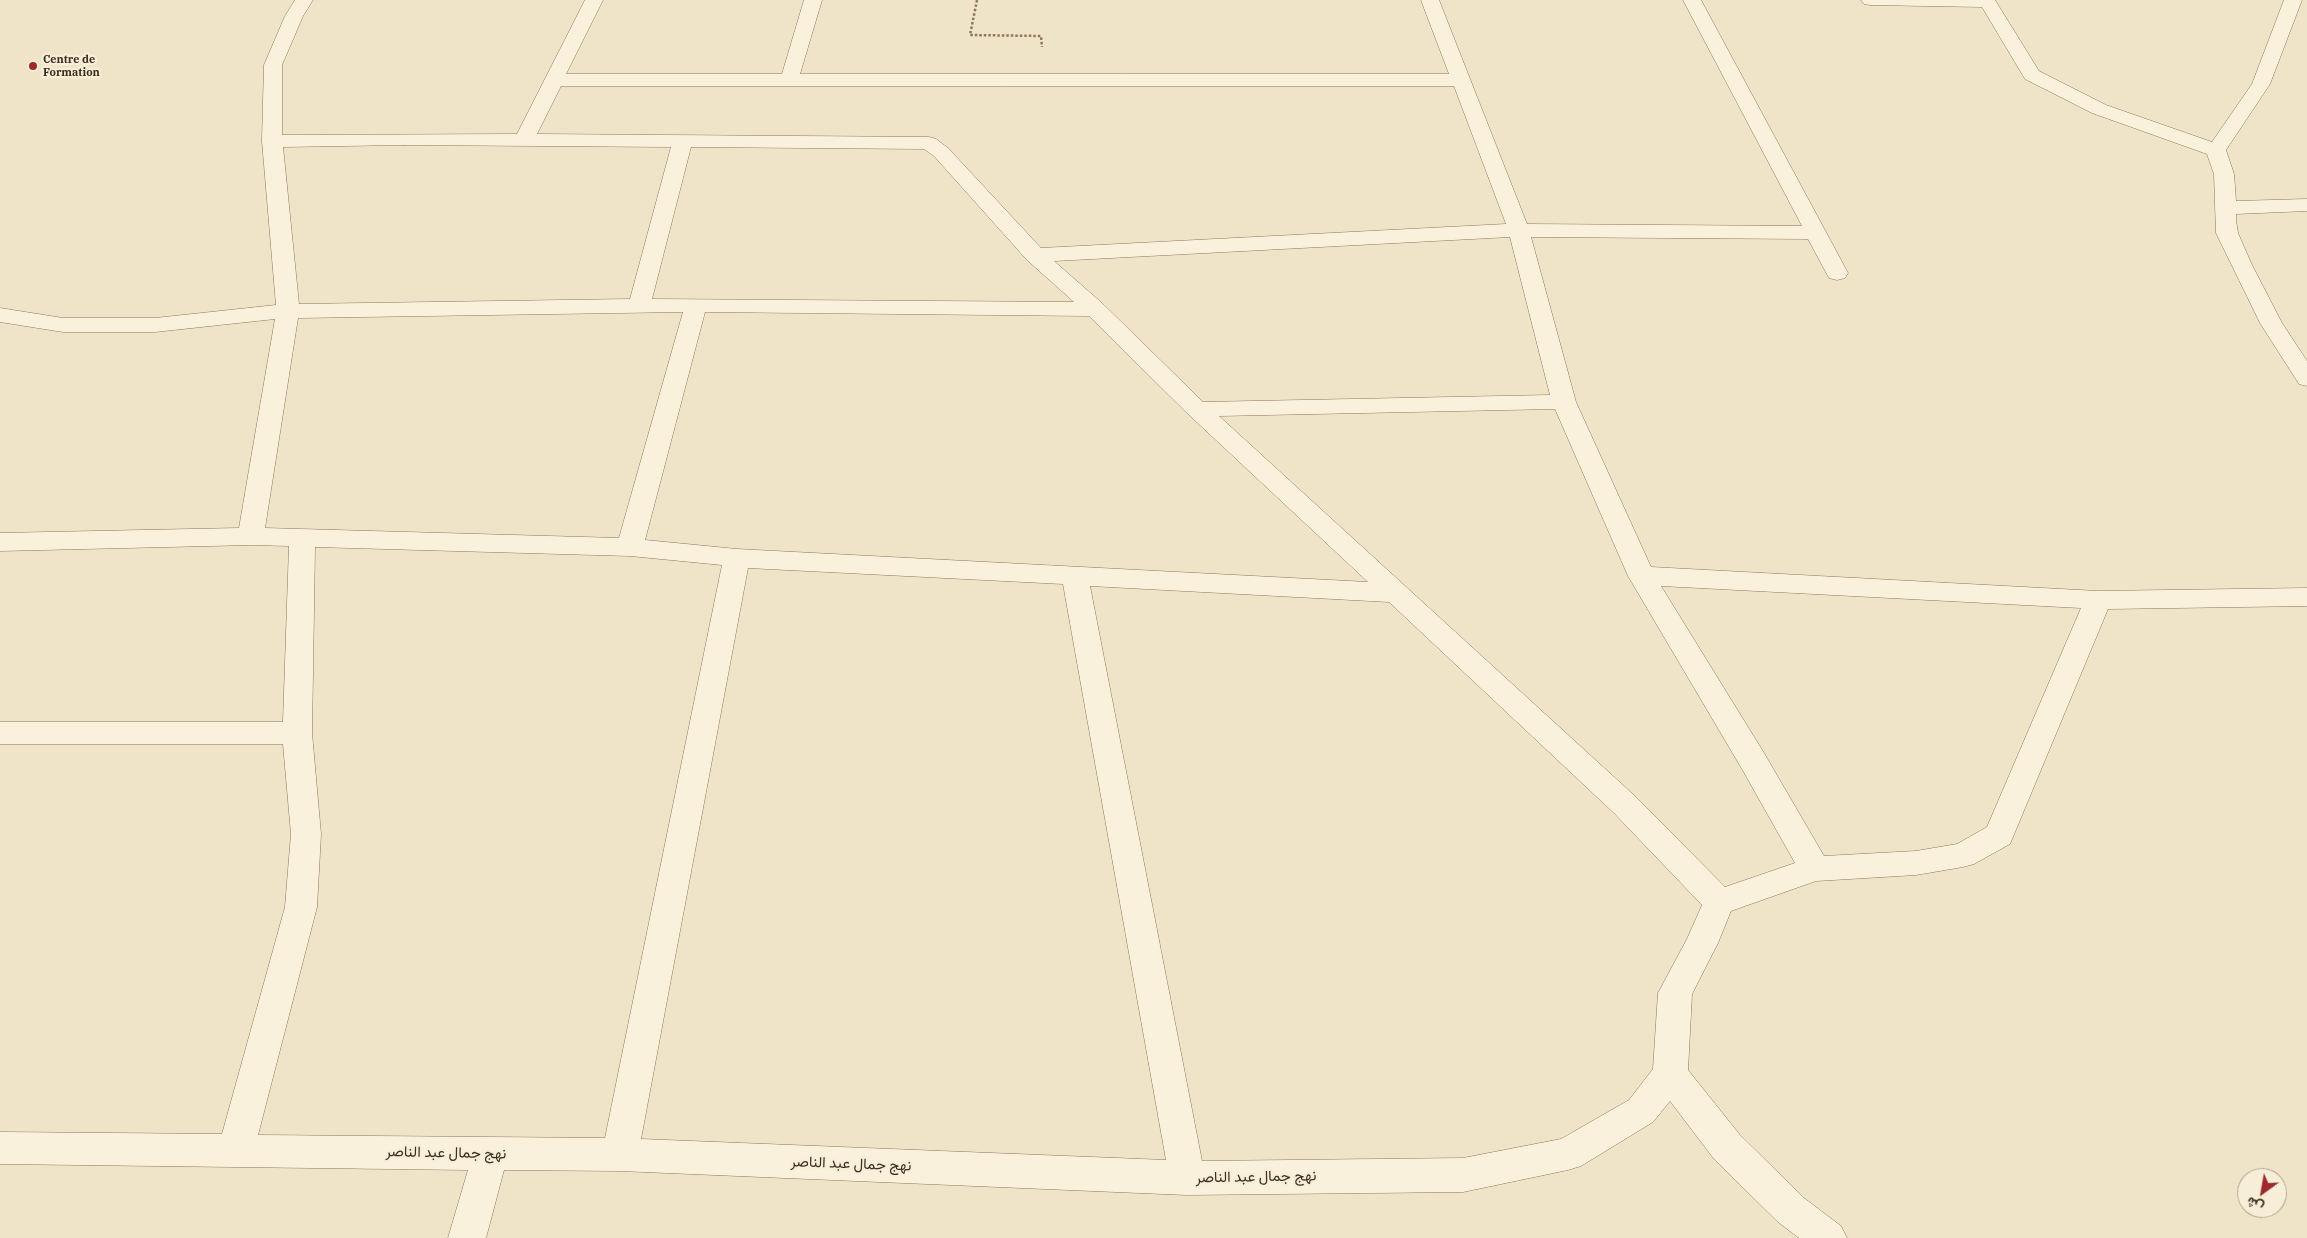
<!DOCTYPE html>
<meta charset="utf-8">
<style>
body{margin:0}
#map{position:relative;width:2307px;height:1238px;overflow:hidden;background:#f0e4c8;font-family:"IBM Plex Serif",Vazirmatn,serif}
canvas{display:block}
.north{position:absolute;left:2237px;top:1168px;width:50px;height:50px;box-sizing:border-box;background:#f7eed8;border:1px solid #ada18e;border-radius:50%;rotate:212deg;font-size:14px;font-weight:700;line-height:20px;text-align:center;color:#3d2e20}
.north::after{content:'';display:block;margin:auto;width:18px;height:22px;background:#9e2a2b;clip-path:polygon(50% 0,100% 100%,50% 72%,0 100%)}
</style>
<div id="map">
<canvas width="2307" height="1238"></canvas>
<div class="north">ش</div>
</div>
<script>
const ctx = document.querySelector('canvas').getContext('2d');
ctx.lineJoin = 'round';
const toPath = rows => new Path2D(rows.map(r => 'M' + r).join(''));
function strokePath(path, color, width, dash) { ctx.strokeStyle = color; ctx.lineWidth = width; ctx.lineCap = dash ? 'butt' : 'round'; ctx.setLineDash(dash || []); ctx.stroke(path); }
function paint(path, color) { ctx.fillStyle = color; ctx.fill(path, 'evenodd'); }
function label(font, color, halo, rows, align = 'center') {
  ctx.font = font + ' "IBM Plex Serif",Vazirmatn,serif'; ctx.lineWidth = 4.5; ctx.setLineDash([]); ctx.textBaseline = 'middle'; ctx.strokeStyle = halo; ctx.fillStyle = color; for (const [text, x, y, turn = 0] of rows) {
    ctx.save(); ctx.translate(x, y); ctx.rotate((+turn || 0) * Math.PI / 180); ctx.textAlign = isNaN(turn) ? turn : align; if (halo) ctx.strokeText(text, 0, 0); ctx.fillText(text, 0, 0); ctx.restore();
  }
}
const minor = toPath([
 [295,0,313,0,303,16,282,65,282,135,517,134,585,0,603,0,566,74,782,74,804,0,822,0,800,74,1449,74,1421,0,1439,0,1527,224,1802,226,1683,0,1701,0,1848,273,1845,278,1837,280,1829,278,1808,239,1531,237,1576,402,1651,567,2098,591,2307,588,2307,606,2108,609,2010,844,1974,864,1963,867,1916,875,1816,881,1731,911,1718,943,1692,994,1688,1070,1740,1135,1804,1198,1841,1226,1847,1238,1799,1238,1778,1222,1714,1159,1670,1101,1653,1122,1581,1166,1568,1170,1463,1192,1187,1195,620,1171,504,1170,486,1238,448,1238,468,1170,0,1164,0,1132,222,1134,285,907,291,834,283,744,0,744,0,722,283,722,289,546,251,545,0,551,0,533,239,528,275,319,155,332,63,332,0,322,0,308,63,318,155,318,276,305,262,141,264,65,285,16,295,0],
 [561,86,1454,86,1506,224,1041,248,948,148,936,139,929,137,537,134,561,86],
 [404,145,671,147,630,299,299,304,283,147,404,145],
 [691,147,924,149,934,156,1027,260,1074,302,652,299,691,147],
 [1510,237,1550,395,1203,402,1103,304,1054,261,1510,237],
 [683,312,619,538,265,528,298,318,683,312],
 [705,312,1089,316,1188,414,1368,582,737,549,645,540,705,312],
 [1555,409,1628,576,1742,769,1795,863,1725,887,1636,797,1219,416,1555,409],
 [315,547,630,556,722,565,605,1138,258,1135,317,907,321,834,312,733,315,547],
 [748,568,1063,584,1166,1160,641,1139,748,568],
 [1090,586,1389,602,1614,813,1702,905,1687,939,1658,993,1653,1069,1629,1100,1561,1139,1463,1158,1202,1161,1090,586],
 [1661,586,2081,608,1987,827,1957,844,1916,851,1824,856,1764,753,1661,586],
 [1861,0,1995,0,2039,71,2106,105,2212,142,2252,84,2284,0,2302,0,2270,84,2226,150,2234,174,2236,201,2307,199,2307,211,2236,214,2236,220,2238,233,2252,265,2282,323,2307,361,2307,386,2299,384,2260,323,2216,233,2214,174,2207,154,2092,113,2025,79,1982,7,1870,5,1864,4,1861,0]
]);
strokePath(minor, '#8d765c', 1);
strokePath(toPath([
 [977,0,970,35,1041,36,1042,47]
]), '#8d765c', 2.5, [2.5, 2]);
paint(minor, '#faf1dc');
for (const [x, y, r, color] of [
 [33,66,5,"#9e2a2b"]
]) { const dot = new Path2D(); dot.arc(x, y, r, 0, 2 * Math.PI); ctx.fillStyle = color; ctx.fill(dot); strokePath(dot, '#f7eed8', 2); }
label('bold 11px', '#3d2e20', '#f7eed8', [
 ["Centre de",43,60],
 ["Formation",43,73]
], 'left');
label('15px', '#3d2e20', '#f7eed8', [
 ["نهج جمال عبد الناصر",446,1153,1],
 ["نهج جمال عبد الناصر",851,1164,2],
 ["نهج جمال عبد الناصر",1256,1177,-1]
]);
</script>
